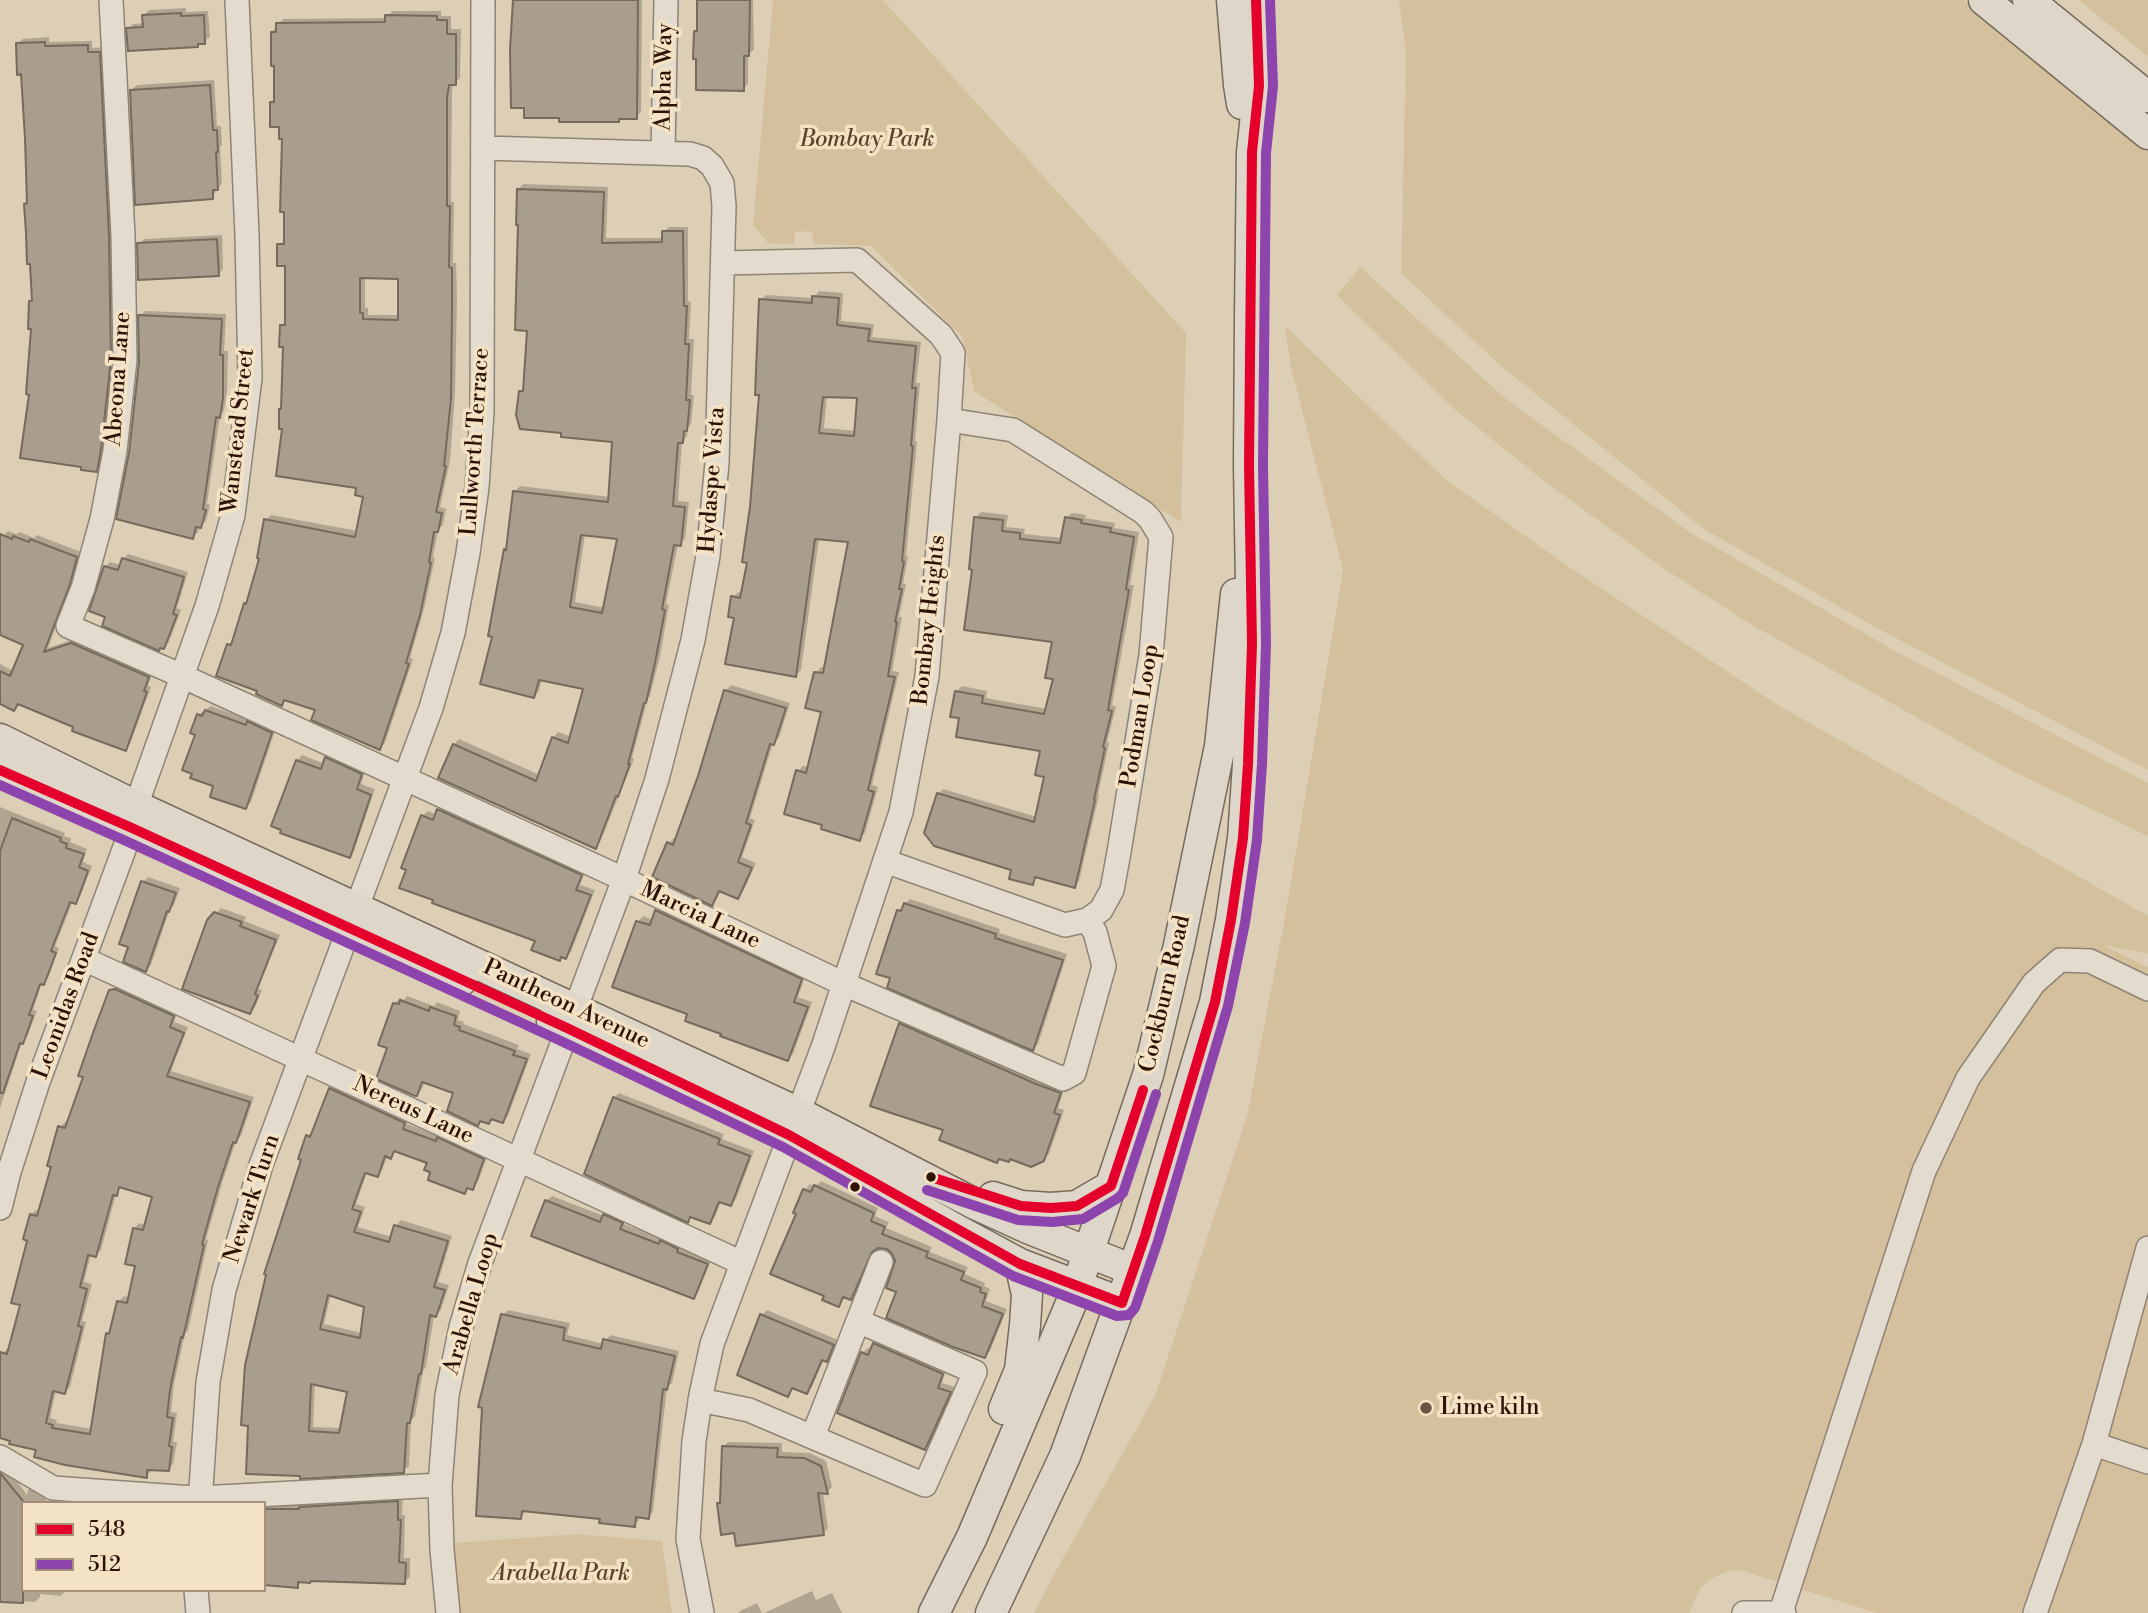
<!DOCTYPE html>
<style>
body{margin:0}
#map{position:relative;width:2148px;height:1613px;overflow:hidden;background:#ddcfb5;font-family:"Libre Bodoni",serif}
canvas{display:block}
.legend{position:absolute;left:21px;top:1501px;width:245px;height:91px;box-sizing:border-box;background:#f3e3c4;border:2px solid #a58f78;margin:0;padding:9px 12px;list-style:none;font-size:21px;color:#2f1206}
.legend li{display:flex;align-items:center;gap:14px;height:35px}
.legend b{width:35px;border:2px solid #a58f78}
</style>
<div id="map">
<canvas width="2148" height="1613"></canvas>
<ul class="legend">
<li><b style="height:9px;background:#e4002b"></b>548</li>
<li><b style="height:9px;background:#8e44ad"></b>512</li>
</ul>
</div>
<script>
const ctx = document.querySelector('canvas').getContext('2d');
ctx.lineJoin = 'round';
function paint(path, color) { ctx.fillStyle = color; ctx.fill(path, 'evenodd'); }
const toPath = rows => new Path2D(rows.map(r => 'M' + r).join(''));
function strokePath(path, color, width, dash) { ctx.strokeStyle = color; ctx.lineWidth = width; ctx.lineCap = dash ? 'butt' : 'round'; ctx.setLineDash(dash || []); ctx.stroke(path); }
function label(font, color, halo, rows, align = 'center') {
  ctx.font = font + ' "Libre Bodoni",serif'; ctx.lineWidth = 7; ctx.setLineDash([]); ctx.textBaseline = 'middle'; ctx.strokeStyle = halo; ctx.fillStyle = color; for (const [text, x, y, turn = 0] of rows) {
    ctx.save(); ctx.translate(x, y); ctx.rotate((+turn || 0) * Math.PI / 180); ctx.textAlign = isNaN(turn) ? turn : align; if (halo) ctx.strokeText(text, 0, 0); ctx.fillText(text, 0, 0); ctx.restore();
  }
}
paint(toPath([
 [773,0,883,0,1186,333,1181,522,974,391,962,336,871,246,814,244,812,231,795,232,794,244,768,243,753,225],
 [1399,0,1964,0,2148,148,2148,770,1873,626,1704,529,1502,367,1401,273,1406,53],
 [2079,0,2148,0,2148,57],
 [1360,267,1506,399,1691,533,1897,652,2148,783,2148,836,2014,772,1752,625,1663,568,1543,480,1453,408,1337,295],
 [1285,326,1445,479,1569,567,1778,705,2148,916,2148,954,2103,945,2148,967,2148,1613,1877,1613,1743,1571,1732,1570,1716,1576,1701,1587,1689,1613,1034,1613,1057,1569,1155,1396,1247,1116,1284,922,1343,570,1291,367],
 [577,1534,662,1541,672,1613,459,1613,452,1543]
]), '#d4c09d');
paint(toPath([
 [514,0,642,0,641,112,636,117,621,117,618,120,561,116],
 [699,0,753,0,754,49,748,55,748,84,743,89,695,32,699,28],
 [186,8,186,12,208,11,210,37,197,46,128,29,133,24,144,23,144,15,149,10],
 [392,11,441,11,441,16,451,16,451,29,461,29,460,78,453,84,452,92,451,202,454,202,453,263,456,263,457,299,455,393,450,461,440,507,446,509,443,525,438,530,433,557,435,558,424,609,410,658,413,659,385,743,380,748,317,709,286,699,281,704,259,690,229,645,234,640,245,604,249,600,262,557,266,520,271,515,358,531,365,495,359,486,284,427,284,346,281,326,286,321,287,264,279,245,286,240,284,138,272,103,276,98,272,32,283,19,387,18],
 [365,276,400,277,400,315,368,315,368,308,365,308],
 [49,37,49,42,92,41,92,48,104,47,113,230,115,353,106,442,101,465,96,471,33,327,30,301,34,298,25,106,17,44,23,39],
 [214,80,217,126,221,126,222,145,220,147,222,183,212,197,131,90,137,85],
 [523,184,608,187,606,238,664,238,664,232,669,227,688,227,688,301,691,302,689,339,694,339,691,395,694,395,691,424,688,427,687,436,682,442,678,501,689,502,685,539,678,544,666,604,669,605,660,656,650,696,648,698,632,758,634,759,600,842,595,847,454,745,459,739,540,775,553,738,558,732,572,737,585,687,542,679,539,691,534,696,494,636,515,491,520,486,610,497,614,440,563,432,521,391,525,386,528,329,518,190],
 [585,534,619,537,605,608,575,602],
 [222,235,223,269,218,274,139,244,144,239],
 [819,291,843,293,841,321,874,324,872,337,921,342,916,383,920,383,915,441,917,442,906,556,908,557,903,584,906,584,899,617,902,617,892,671,899,672,872,785,878,787,865,833,859,839,824,823,798,771,803,766,809,767,823,710,816,673,821,667,826,668,850,541,819,538,801,670,796,675,736,617,733,597,738,592,743,593,749,561,761,393,761,300,766,295,814,298],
 [827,395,859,396,856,431,824,428],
 [145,311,226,314,224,351,228,351,227,391,224,411,220,415,207,504,210,505,206,521,200,526,198,532,193,537,131,453,141,362,140,316],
 [981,512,1008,515,1006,527,1025,529,1024,534,1063,538,1066,518,1072,513,1086,515,1085,518,1115,523,1114,528,1139,532,1130,585,1134,585,1112,705,1116,707,1107,742,1109,743,1098,795,1099,795,1079,881,1074,886,1038,876,1032,883,1014,868,938,794,943,789,1037,817,1046,776,1042,750,961,717,956,692,962,686,987,691,986,698,1047,709,1055,678,1054,640,974,568,976,517],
 [8,531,17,534,20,532,34,538,37,535,81,552,74,577,48,648,77,638,153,672,148,686,151,687,130,744,125,749,20,703,14,709,0,702,0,664,14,671,26,644,0,633,0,543,3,536],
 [128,554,188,572,177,608,181,610,169,642,164,647,107,616,105,567,110,562,122,565,123,559],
 [731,685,790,703,779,738,773,743,750,818,755,820,742,857,756,863,743,892,738,897,721,890,717,899,712,904,669,843,674,838,677,840,699,776,725,691],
 [211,706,250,720,254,717,276,728,251,802,246,807,215,785,197,734,198,715],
 [332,753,366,769,361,784,375,789,354,851,349,856,297,761,302,755,325,764],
 [444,804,586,870,580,885,595,890,571,952,566,957,563,955,559,959,537,940,422,816,428,811,437,815],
 [0,807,65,833,64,836,71,838,70,842,87,849,83,862,92,866,80,897,75,902,73,901,55,946,59,948,48,978,42,983,33,1010,37,1011,27,1037,22,1042,0,1108],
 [148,877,180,888,174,905,170,909,151,965,146,970,143,882],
 [910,899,1000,929,999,933,1067,954,1038,1044,1033,1049,892,977,898,911],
 [662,906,806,974,798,997,812,1002,793,1054,788,1059,689,1013,638,922,643,916,653,920,657,911],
 [221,908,246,917,244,921,280,935,258,989,262,990,255,1007,250,1012,209,921],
 [116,986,178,1011,174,1022,188,1027,171,1071,254,1097,241,1136,236,1141,223,1180,206,1239,208,1240,188,1331,185,1333,174,1384,171,1412,177,1413,173,1442,177,1442,173,1464,168,1469,152,1468,151,1471,146,1477,38,1449,0,1437,0,1363,3,1353,8,1348,10,1348,22,1304,31,1215,36,1210,40,1211,53,1166,60,1127,65,1122,69,1123,111,991],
 [122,1186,154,1196,146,1225,139,1223,134,1229,137,1265,130,1298,124,1296,118,1302,112,1329,108,1334,93,1429,56,1423,57,1420,50,1418,56,1390,65,1392,70,1387,86,1322,82,1321,92,1284,84,1282,91,1254,96,1255,101,1250,116,1194],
 [407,996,434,1006,437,1002,460,1011,458,1020,464,1022,463,1024,519,1045,517,1049,531,1054,508,1116,503,1121,493,1118,488,1122,482,1120,478,1124,456,1092,425,1081,422,1089,417,1095,389,1047,394,1004,400,998,404,1000],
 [906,1019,1065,1087,1058,1108,1064,1110,1049,1154,1043,1160,945,1129,901,1024],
 [336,1084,409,1117,407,1124,488,1154,478,1182,465,1192,432,1171,429,1162,396,1151,391,1157,388,1155,382,1170,377,1175,367,1172,356,1204,365,1207,358,1227,392,1237,396,1226,401,1220,452,1236,438,1282,449,1285,441,1310,436,1315,434,1315,426,1367,423,1371,415,1416,411,1420,409,1466,403,1471,302,1477,303,1159,308,1136,313,1131,330,1089],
 [331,1294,366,1306,362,1333,324,1324],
 [315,1383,349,1390,342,1428,313,1427],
 [619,1093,724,1134,722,1139,754,1151,736,1199,731,1204,721,1201,715,1217,710,1222,692,1216,688,1221,614,1098],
 [821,1181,878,1208,875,1216,889,1222,886,1228,932,1247,930,1252,968,1267,965,1274,985,1283,984,1286,990,1289,986,1301,1007,1309,990,1351,984,1356,899,1291,897,1261,887,1248,875,1248,856,1293,851,1298,845,1296,838,1304,826,1295,798,1214,795,1212,805,1190,810,1184,815,1187],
 [552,1196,604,1216,610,1210,627,1218,624,1224,664,1239,666,1236,712,1258,698,1292,693,1297,546,1201],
 [508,1310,570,1323,567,1335,604,1344,610,1335,679,1351,672,1383,667,1387,653,1512,648,1517,640,1516,639,1520,634,1525,602,1518,526,1510,521,1517,503,1315],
 [767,1310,838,1340,832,1355,827,1360,824,1359,812,1387,806,1392,794,1387,788,1395,762,1315],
 [880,1339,947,1368,942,1383,955,1387,930,1443,925,1448,862,1353,868,1348,872,1350],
 [728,1442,782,1443,782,1452,810,1453,826,1461,832,1487,827,1492,823,1492,828,1528,823,1534,735,1532,719,1503,721,1501,723,1447],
 [0,1464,9,1470,27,1495,28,1490,33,1485,49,1503,23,1503,23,1590,66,1590,61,1596,40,1594,40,1597,35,1602,0,1600],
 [403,1497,402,1515,405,1515,404,1558,410,1558,410,1577,404,1582,303,1580,297,1586,268,1584,264,1587,264,1505,304,1504,306,1502],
 [127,1590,163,1590,161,1592],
 [812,1591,816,1600,832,1593,842,1613,764,1613],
 [757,1603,762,1613,738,1613,740,1611]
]), '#0003');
const building = toPath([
 [513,0,638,0,637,119,619,119,619,122,559,122,559,118,524,118,524,108,511,108,510,49,513,0],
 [697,0,750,0,749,56,744,56,744,91,696,90,696,59,693,59,694,31,697,31,697,0],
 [181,13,181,16,204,15,205,44,198,44,198,47,128,51,126,28,143,27,142,15,181,13],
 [385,15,437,16,437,20,447,20,447,34,456,34,456,85,449,85,447,98,447,206,450,206,449,267,452,268,452,306,451,399,444,466,446,466,436,512,442,513,438,532,434,532,429,562,431,563,420,615,406,663,409,664,380,750,311,720,315,710,284,700,282,706,256,694,257,691,216,676,227,644,231,645,244,603,246,604,259,559,257,558,264,519,355,537,363,497,355,495,356,488,276,476,282,429,279,429,279,409,281,409,283,347,279,347,280,325,285,325,285,266,277,266,277,244,284,244,284,212,280,212,282,139,279,139,279,127,270,127,270,102,274,102,274,66,271,66,271,32,276,32,276,23,385,22,385,15],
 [360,278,398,279,398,320,363,319,363,313,360,313,360,278],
 [45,42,45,46,88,45,88,52,100,52,109,236,111,359,101,449,97,472,81,470,81,467,20,458,29,395,26,394,31,329,28,329,29,301,32,301,30,264,27,264,26,233,24,204,27,203,25,138,21,74,17,75,16,43,45,42],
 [210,85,213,130,217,130,218,152,216,152,218,190,213,190,213,199,135,205,130,90,210,85],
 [517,189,604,192,602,243,662,242,662,231,683,231,684,306,687,306,685,344,689,344,686,400,690,400,687,431,684,431,683,443,678,443,673,506,685,507,681,546,674,545,662,609,665,610,655,663,646,703,644,703,628,764,630,764,618,797,616,796,596,849,438,778,453,744,536,781,552,737,568,743,583,689,539,680,534,698,480,684,492,637,488,636,504,549,506,550,513,491,608,502,612,442,561,437,561,433,520,429,516,415,519,391,523,391,527,331,515,330,518,225,516,225,517,189],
 [581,535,617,539,602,613,570,607,581,535],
 [217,239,219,276,138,280,137,243,217,239],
 [812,296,839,298,837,325,870,329,868,341,916,346,912,388,916,388,911,446,913,446,902,561,904,562,899,589,902,589,895,622,897,622,888,676,895,677,868,790,874,792,860,841,821,829,822,825,784,814,796,770,806,773,821,712,805,708,814,672,823,673,848,542,815,539,796,677,725,664,734,618,728,617,731,596,740,598,747,563,742,562,750,507,759,395,755,395,759,299,812,303,812,296],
 [823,397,857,398,854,436,819,433,823,397],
 [138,315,222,319,220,355,223,355,223,398,220,418,216,417,209,468,203,509,206,510,201,528,196,527,193,539,116,519,129,453,139,362,138,315],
 [974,517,1003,520,1002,531,1020,533,1020,539,1060,543,1065,517,1082,520,1081,523,1111,528,1110,532,1134,537,1126,589,1129,590,1108,710,1112,711,1103,747,1105,748,1094,800,1095,800,1075,888,1035,877,1033,885,1009,879,1011,870,934,846,924,833,937,793,1034,822,1044,777,1035,775,1040,751,956,737,959,718,950,717,955,691,983,696,982,703,1044,714,1053,679,1045,678,1052,642,964,630,972,570,969,569,974,517],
 [0,534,12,539,13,536,29,542,30,539,77,557,70,584,44,652,71,643,149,677,144,691,147,692,126,751,72,731,73,727,18,704,14,711,0,704,0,671,10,676,23,645,0,635,0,534],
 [122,558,184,577,173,614,177,615,164,649,160,648,159,651,102,626,105,617,89,611,104,566,118,570,122,558],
 [724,690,786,708,774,745,770,744,746,823,751,825,738,862,752,868,738,899,719,891,712,906,652,877,667,842,673,845,698,776,724,690],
 [205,710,246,725,247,721,272,733,246,809,210,797,213,786,190,778,192,774,182,770,195,735,190,733,197,714,202,716,205,710],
 [325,757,362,774,357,789,371,795,350,858,280,833,281,830,271,826,296,760,321,769,325,757],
 [437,809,582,875,576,890,591,895,566,959,561,957,560,961,531,950,535,941,432,903,433,900,399,888,406,870,401,868,421,815,433,820,437,809],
 [12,818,61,838,60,841,67,844,66,848,84,854,79,867,88,871,76,904,70,902,51,951,56,953,44,985,40,984,29,1015,33,1016,23,1044,20,1043,3,1093,0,1093,0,851,12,818],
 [141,881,176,893,169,912,167,911,146,972,123,962,128,947,119,944,141,881],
 [904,903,996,934,995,938,1063,960,1033,1051,887,988,890,978,876,974,897,910,901,911,904,903],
 [655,910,802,979,794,1002,808,1007,788,1061,720,1036,721,1034,685,1021,687,1014,612,987,636,921,650,925,655,910],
 [214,912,242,922,240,926,276,940,255,994,258,996,250,1014,182,989,207,920,214,912],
 [115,989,174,1016,170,1027,184,1033,167,1076,250,1102,236,1143,233,1142,218,1187,202,1244,204,1245,183,1338,181,1337,170,1390,167,1417,173,1418,169,1446,172,1447,169,1471,147,1470,147,1478,65,1465,34,1457,36,1450,9,1444,10,1441,0,1438,0,1352,7,1354,20,1305,11,1303,27,1241,23,1239,30,1214,37,1216,51,1167,47,1166,58,1126,65,1128,83,1077,78,1076,94,1030,109,990,115,989],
 [119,1187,152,1197,143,1230,133,1228,125,1264,135,1266,127,1303,117,1301,109,1334,106,1333,90,1434,52,1428,53,1425,46,1423,53,1391,65,1394,82,1327,78,1326,87,1289,80,1287,88,1255,96,1257,113,1195,117,1196,119,1187],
 [400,1000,429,1011,430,1007,456,1016,454,1025,460,1027,459,1030,515,1051,513,1055,527,1059,503,1123,491,1119,489,1124,480,1121,478,1126,447,1111,453,1093,422,1082,417,1096,415,1096,376,1079,387,1048,378,1045,393,1003,399,1004,400,1000],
 [899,1023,1036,1084,1061,1093,1054,1113,1060,1115,1044,1161,1031,1167,1010,1159,1009,1162,999,1159,997,1163,939,1140,943,1130,870,1106,899,1023],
 [329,1088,405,1123,403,1129,436,1141,437,1137,484,1159,473,1190,467,1188,465,1194,428,1180,430,1172,424,1170,427,1163,394,1151,391,1159,385,1156,378,1177,365,1173,352,1209,361,1212,354,1232,389,1242,394,1225,448,1241,434,1287,445,1290,436,1317,430,1315,421,1374,419,1374,410,1423,407,1423,404,1473,300,1479,300,1476,246,1474,248,1426,241,1425,245,1365,266,1275,264,1274,301,1160,298,1159,306,1135,310,1137,329,1088],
 [328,1295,364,1307,360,1338,320,1329,328,1295],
 [311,1384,347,1392,339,1433,309,1431,311,1384],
 [613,1097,720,1139,718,1144,750,1156,731,1206,719,1202,710,1224,690,1217,688,1223,584,1174,613,1097],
 [814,1185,874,1213,871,1221,885,1227,882,1234,928,1252,926,1257,964,1272,961,1280,981,1288,980,1292,986,1294,982,1306,1003,1314,985,1358,953,1347,886,1318,896,1292,886,1288,895,1261,892,1254,887,1249,878,1248,872,1252,851,1300,843,1297,839,1307,822,1300,824,1296,770,1274,796,1214,793,1213,803,1189,811,1192,814,1185],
 [545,1200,600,1222,603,1214,623,1223,620,1229,659,1244,660,1240,678,1249,677,1252,708,1264,694,1299,531,1236,545,1200],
 [501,1314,565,1328,563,1340,601,1349,603,1339,675,1356,667,1390,663,1389,649,1519,636,1517,635,1527,599,1523,600,1519,522,1511,521,1519,476,1516,482,1408,478,1407,501,1314],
 [760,1314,834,1345,827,1362,822,1360,807,1394,792,1388,788,1397,737,1375,760,1314],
 [873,1343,943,1374,938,1388,951,1392,925,1450,837,1413,861,1352,868,1355,873,1343],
 [722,1446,778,1448,777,1457,804,1458,821,1466,828,1494,818,1493,824,1535,736,1546,734,1533,721,1535,717,1503,720,1503,722,1446],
 [0,1473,23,1501,23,1603,0,1602,0,1473],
 [398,1501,398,1520,401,1520,399,1562,406,1563,405,1584,311,1581,310,1583,298,1582,298,1588,264,1585,264,1509,299,1509,299,1507,398,1501]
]);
paint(building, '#a99e8d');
strokePath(building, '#766a5c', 2);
const minor = toPath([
 [111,0,123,236,125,360,115,451,102,519,83,588,68,626,182,676,604,870,844,984,1063,1079,1074,1073,1104,966,1095,932,1087,920],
 [663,153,666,0],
 [885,861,1065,925,1087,920,1101,910,1112,890,1119,852,1151,655,1161,537,1150,519,1143,512,1013,430,949,420],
 [84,959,742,1263],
 [0,1208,9,1172,38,1082,132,828,136,806,207,606,233,515,250,378,247,235,237,0],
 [858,1321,881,1262],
 [700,1400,749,1410,925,1485,975,1372,858,1321,813,1436],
 [2094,1444,2148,1462],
 [0,1457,53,1488,179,1497,201,1498,440,1485],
 [200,1503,208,1382,224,1290,261,1165,431,708,453,633,468,553,477,487,482,412,483,0],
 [196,1590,198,1613],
 [1781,1612,1924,1171,1968,1078,2034,983,2060,960,2090,961,2148,989],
 [448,1613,442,1550,440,1485,447,1395,461,1327,480,1263,624,879,657,779,693,640,708,556,717,463,724,206,722,183,712,166,703,158,690,154,484,148],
 [702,1613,688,1539,694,1441,701,1395,712,1344,823,1047,901,812,927,676,949,420,953,353,941,335,857,260,723,263],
 [1744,1613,1784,1613],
 [2035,1613,2094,1444,2148,1248]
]);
const major = toPath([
 [1232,0,1239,85,1242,104],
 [1984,0,2148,134],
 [2028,0,2148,97],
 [0,739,136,806,797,1112,973,1203,1030,1229,1133,1270],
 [0,770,462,980],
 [552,1021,789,1135,957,1230,1020,1264,1122,1303],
 [993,1197,1021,1206,1051,1208,1077,1206,1111,1186],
 [1004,1409,1020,1370,1025,1325,1027,1294,1020,1264],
 [934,1613,972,1537,1072,1301,1148,1075,1179,945,1220,746,1236,594],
 [991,1613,1065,1456,1145,1236,1215,1002,1231,920,1243,838,1248,764,1252,644,1249,465,1250,315,1252,152,1259,86,1256,0]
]);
strokePath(minor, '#8e8374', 26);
strokePath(major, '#766a5c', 33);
strokePath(minor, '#e3dcce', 23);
strokePath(major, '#ded6c8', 30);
strokePath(toPath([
 [0,770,132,828,567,1028,789,1135,1020,1264,1122,1303,1145,1236,1215,1002,1231,920,1243,838,1248,764,1252,644,1249,465,1252,152,1259,86,1256,0],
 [931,1177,1021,1206,1051,1208,1077,1206,1111,1186,1143,1090]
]), '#e4002b', 10);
strokePath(toPath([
 [0,785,126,841,561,1041,783,1147,1013,1276,1117,1316,1129,1315,1135,1308,1158,1241,1228,1006,1245,923,1257,840,1262,764,1266,644,1263,465,1266,153,1273,86,1270,0],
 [927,1190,1018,1220,1052,1222,1083,1219,1118,1198,1123,1193,1156,1094]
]), '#8e44ad', 10);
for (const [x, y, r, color] of [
 [931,1177,6,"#2f1206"],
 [855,1187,6,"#2f1206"],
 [1426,1408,7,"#6c5443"]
]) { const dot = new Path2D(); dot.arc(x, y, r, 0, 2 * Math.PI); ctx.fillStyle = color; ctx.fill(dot); strokePath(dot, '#f3e3c4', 2.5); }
label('23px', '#2f1206', '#f3e3c4', [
 ["Alpha Way",665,77,-89],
 ["Abeona Lane",119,379,-86],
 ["Wanstead Street",239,431,-84],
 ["Lullworth Terrace",476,442,-86],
 ["Hydaspe Vista",713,480,-86],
 ["Bombay Heights",930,620,-84],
 ["Podman Loop",1141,716,-81],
 ["Marcia Lane",700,916,25],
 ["Cockburn Road",1166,994,-77],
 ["Pantheon Avenue",566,1005,25],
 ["Leonidas Road",67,1006,-70],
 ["Nereus Lane",413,1111,25],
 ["Newark Turn",253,1199,-72],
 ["Arabella Loop",472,1304,-74]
]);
label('italic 23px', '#5e422e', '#f3e3c4', [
 ["Bombay Park",867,140],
 ["Arabella Park",561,1574]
]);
label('23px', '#2f1206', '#f3e3c4', [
 ["Lime kiln",1440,1408]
], 'left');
</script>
